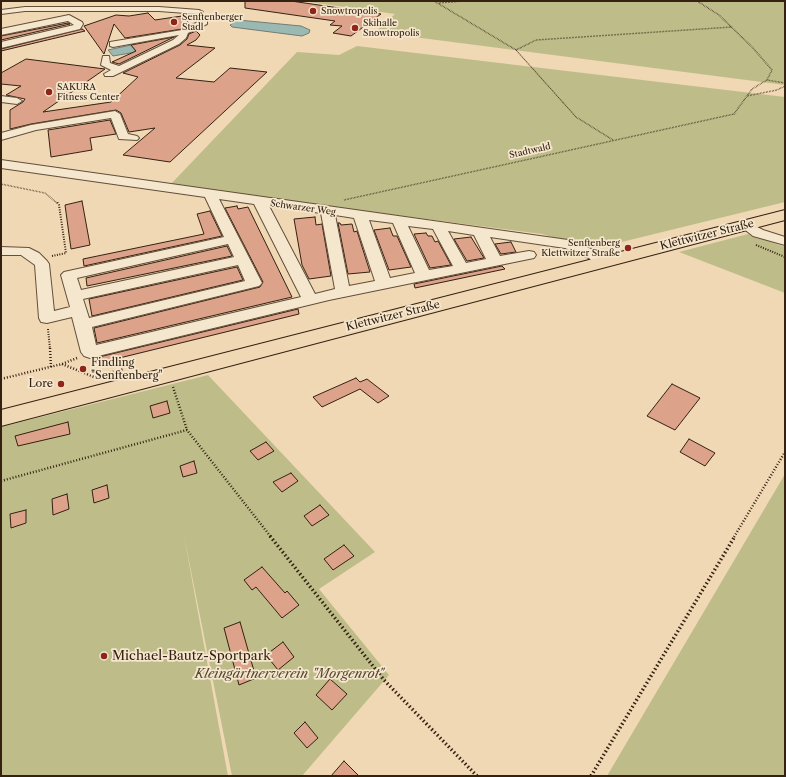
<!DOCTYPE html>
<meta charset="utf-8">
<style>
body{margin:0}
#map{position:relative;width:786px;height:777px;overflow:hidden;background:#f0d8b4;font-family:"Libre Caslon Text",serif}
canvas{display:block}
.frame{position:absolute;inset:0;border:2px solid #342112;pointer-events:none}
</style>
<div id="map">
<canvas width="786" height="777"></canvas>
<div class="frame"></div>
</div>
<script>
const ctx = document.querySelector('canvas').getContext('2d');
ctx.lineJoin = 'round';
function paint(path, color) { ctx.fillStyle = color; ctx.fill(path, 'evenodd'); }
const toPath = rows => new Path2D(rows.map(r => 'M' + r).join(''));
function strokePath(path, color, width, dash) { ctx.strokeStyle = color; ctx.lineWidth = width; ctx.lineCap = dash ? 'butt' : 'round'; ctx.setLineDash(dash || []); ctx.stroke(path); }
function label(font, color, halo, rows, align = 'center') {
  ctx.font = font + ' "Libre Caslon Text",serif'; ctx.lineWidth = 3.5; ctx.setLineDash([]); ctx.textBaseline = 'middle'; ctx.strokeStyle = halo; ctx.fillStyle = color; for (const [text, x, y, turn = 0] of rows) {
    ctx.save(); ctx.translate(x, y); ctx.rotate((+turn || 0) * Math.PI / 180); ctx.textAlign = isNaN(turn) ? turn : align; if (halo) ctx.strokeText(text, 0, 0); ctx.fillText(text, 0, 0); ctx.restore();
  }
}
paint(toPath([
 [302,1,785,1,785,85,375,32,395,14],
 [357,46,785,97,785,202,593,249,542,234,169,186,297,52,339,55],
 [748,234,785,247,785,293,679,252],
 [208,375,375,552,319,589,389,675,302,776,232,776,184,536,228,776,1,776,1,427],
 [785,474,785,776,607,776]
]), '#bebd8a');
const water = toPath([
 [238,20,301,26,310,30,309,33,302,36,232,27,230,25,238,20],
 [131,45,136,52,113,56,108,50,131,45]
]);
paint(water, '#9bb9b3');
strokePath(water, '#727c73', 1);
const building = toPath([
 [245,1,291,1,381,14,351,36,333,33,342,26,330,25,335,21,245,8,245,1],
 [148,13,155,20,182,16,190,24,182,29,125,38,114,24,104,54,84,26,116,15,129,16,148,13],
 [68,23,70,24,1,40,1,36,68,23],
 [82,29,85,31,1,51,1,49,82,29],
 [196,31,200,35,196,40,187,45,215,48,176,78,214,82,230,68,267,72,170,162,123,155,155,128,129,132,121,113,116,110,31,124,10,129,10,110,23,102,25,99,6,95,21,86,1,84,1,73,26,59,105,69,43,112,111,102,138,77,123,73,180,45,187,39,189,34,196,31],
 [174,37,119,64,112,62,136,51,131,45,174,37],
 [110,120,116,134,90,138,92,150,51,157,48,130,110,120],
 [82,201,90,245,71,249,65,205,82,201],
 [237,206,238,209,248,207,292,297,97,343,94,328,260,287,263,282,225,208,237,206],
 [210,211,222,236,84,266,83,259,204,234,197,214,210,211],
 [315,217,316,225,322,224,331,276,309,279,302,265,294,219,315,217],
 [338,223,340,223,341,225,352,224,354,232,357,231,370,272,348,274,338,223],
 [390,228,393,236,397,236,411,267,389,270,374,230,390,228],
 [426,233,428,236,432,236,435,242,438,241,451,265,430,268,414,234,426,233],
 [471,237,484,258,467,261,454,239,471,237],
 [511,242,516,252,501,254,495,244,511,242],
 [227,246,232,256,87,286,86,278,227,246],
 [502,266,505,269,415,288,414,284,502,266],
 [237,267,243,280,92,316,89,299,237,267],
 [298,309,299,314,99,363,99,357,298,309],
 [356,378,360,382,367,379,389,396,378,403,360,389,322,407,313,397,356,378],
 [672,384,700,398,675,430,647,416,672,384],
 [167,401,170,413,153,418,150,406,167,401],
 [68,422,70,434,18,446,15,436,68,422],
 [689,439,715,453,705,466,680,452,689,439],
 [266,442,274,451,258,460,250,451,266,442],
 [194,461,197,473,183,477,180,466,194,461],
 [291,473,298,481,282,492,273,482,291,473],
 [107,485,109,498,94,503,92,490,107,485],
 [67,494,69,509,53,515,52,499,67,494],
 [320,505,329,515,312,526,304,516,320,505],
 [26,510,26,523,11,528,10,514,26,510],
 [344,545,354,556,333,570,324,559,344,545],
 [262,567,285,593,287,591,299,605,282,618,256,587,252,590,244,580,262,567],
 [240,622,256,678,239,685,224,628,240,622],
 [283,642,294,657,278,670,266,655,283,642],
 [330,679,347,694,332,710,316,695,330,679],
 [305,722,318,738,307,748,294,733,305,722],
 [344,761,359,776,331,776,344,761]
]);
paint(building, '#dca28a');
strokePath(building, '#342112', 1);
const minor = toPath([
 [25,7,159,7,199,10,203,12,199,14,159,11,25,11,1,14,1,10,25,7],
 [69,15,82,22,83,24,80,29,1,48,1,42,74,25,68,21,1,35,1,29,69,15],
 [204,19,207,20,207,24,188,33,186,38,179,44,113,76,105,76,104,74,111,70,101,65,103,56,109,56,110,63,119,66,173,40,179,35,113,47,110,46,110,42,182,30,204,19],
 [1,96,17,98,22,101,17,104,1,102,1,96],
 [115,111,120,114,128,134,137,136,139,138,137,140,119,139,111,118,36,130,1,140,1,133,31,125,115,111],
 [1,160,568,240,599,252,608,262,606,265,601,266,596,265,589,258,565,248,490,237,500,256,529,251,534,252,536,255,534,258,529,259,329,300,90,358,84,356,81,352,72,317,47,323,41,322,39,318,35,265,21,255,1,255,1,247,29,248,39,253,47,261,49,264,54,311,70,307,61,275,64,272,224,237,205,197,1,168,1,160],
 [219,199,254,204,301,297,96,345,92,327,259,286,262,283,219,199],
 [269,206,321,213,335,289,315,294,269,206],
 [335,215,354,218,375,281,349,286,335,215],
 [369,220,393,223,415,273,390,278,369,220],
 [408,226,433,229,453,266,429,270,408,226],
 [448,231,474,235,486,259,466,263,448,231],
 [228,244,234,257,81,290,77,278,228,244],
 [238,265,245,281,89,318,83,299,238,265],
 [746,221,763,230,785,237,785,245,753,236,739,225,741,222,746,221]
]);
const major = toPath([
 [785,210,785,220,1,426,1,410,785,210]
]);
strokePath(minor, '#634f3a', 2);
strokePath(major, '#342112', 2);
strokePath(toPath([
 [434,1,516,50,576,117,613,140],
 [697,1,719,15,753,48,772,70,767,80],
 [439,3,463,1],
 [516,50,536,40,732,27],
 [747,96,777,90,785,86],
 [1,184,45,193,57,203],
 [344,200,734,114,752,89,767,80,785,83]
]), '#342112', 1.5, [0.5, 1]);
strokePath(toPath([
 [756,245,785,257],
 [52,256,66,253,59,205,57,202],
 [48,329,50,349]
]), '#342112', 2, [1, 1.5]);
strokePath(toPath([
 [50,348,51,367],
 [62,364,94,377,124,369],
 [1,379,62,364,77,358],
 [173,387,187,430],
 [1,481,187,430,271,537],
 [734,537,785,452]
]), '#342112', 2.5, [1, 2]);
strokePath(toPath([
 [270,536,384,680,477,776],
 [591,776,735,536]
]), '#342112', 3.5, [1.5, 2.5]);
paint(minor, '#f5e6ce');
paint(major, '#f0d8b4');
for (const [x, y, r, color] of [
 [313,11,4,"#8f2418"],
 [174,22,4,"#8f2418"],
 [355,28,4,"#8f2418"],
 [49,92,4,"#8f2418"],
 [628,248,4,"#8f2418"],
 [83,369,4,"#8f2418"],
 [61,384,4,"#8f2418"],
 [104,656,4,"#8f2418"]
]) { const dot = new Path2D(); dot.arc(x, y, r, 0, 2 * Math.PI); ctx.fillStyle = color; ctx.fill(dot); strokePath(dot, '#f5e6ce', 1.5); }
label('9px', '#342112', '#f5e6ce', [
 ["Snowtropolis",321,11],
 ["Senftenberger",182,17],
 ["Stadl",182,27],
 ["Skihalle",363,23],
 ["Snowtropolis",363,33],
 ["SAKURA",57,87],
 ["Fitness Center",57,97],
 ["Senftenberg",620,243,"right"],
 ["Klettwitzer Straße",620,253,"right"]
], 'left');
label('9px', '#342112', '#f5e6ce', [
 ["Stadtwald",530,151,-13],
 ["Schwarzer Weg",303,208,8]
]);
label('11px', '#342112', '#f5e6ce', [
 ["Klettwitzer Straße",707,235,-14],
 ["Klettwitzer Straße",393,316,-14]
]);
label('11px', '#342112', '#f5e6ce', [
 ["Findling",91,363],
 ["\"Senftenberg\"",91,376],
 ["Lore",53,384,"right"]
], 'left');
label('13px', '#342112', '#f5e6ce', [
 ["Michael-Bautz-Sportpark",112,656]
], 'left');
label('italic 13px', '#564830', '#f5e6ce', [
 ["Kleingärtnerverein \"Morgenrot\"",289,674]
]);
</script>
